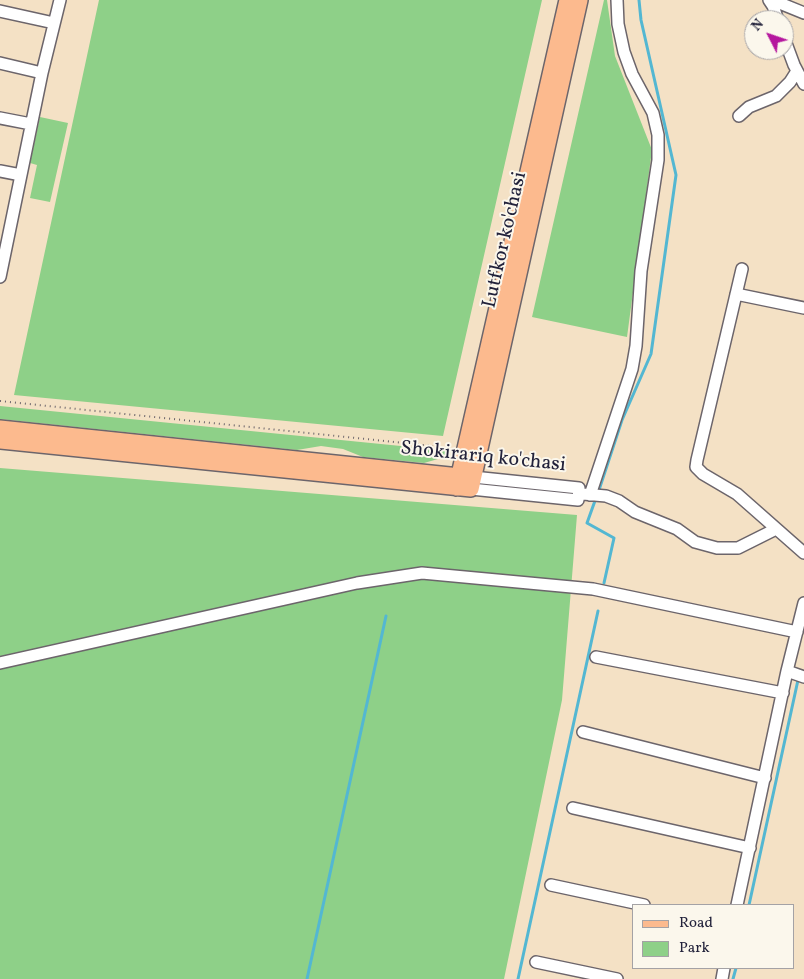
<!DOCTYPE html>
<style>
body{margin:0}
#map{position:relative;width:804px;height:979px;overflow:hidden;background:#f4e1c5;font-family:Vollkorn,serif}
canvas{display:block}
.legend{position:absolute;left:632px;top:904px;width:162px;height:65px;box-sizing:border-box;background:#fbf7ec;border:1px solid #a4a2a5;margin:0;padding:6px 9px;list-style:none;font-size:15px;color:#22223b}
.legend li{display:flex;align-items:center;gap:10px;height:25px}
.legend b{width:25px;border:1px solid #a4a2a5}
.north{position:absolute;left:744px;top:10px;width:50px;height:50px;box-sizing:border-box;background:#fbf7ec;border:1px solid #a4a2a5;border-radius:50%;rotate:311deg;font-size:14px;font-weight:700;line-height:20px;text-align:center;color:#22223b}
.north::after{content:'';display:block;margin:auto;width:18px;height:22px;background:#b5179e;clip-path:polygon(50% 0,100% 100%,50% 72%,0 100%)}
</style>
<div id="map">
<canvas width="804" height="979"></canvas>
<ul class="legend">
<li><b style="height:6px;background:#fcba8e"></b>Road</li>
<li><b style="height:14px;background:#8ed088"></b>Park</li>
</ul>
<div class="north">N</div>
</div>
<script>
const ctx = document.querySelector('canvas').getContext('2d');
ctx.lineJoin = 'round';
function paint(path, color) { ctx.fillStyle = color; ctx.fill(path, 'evenodd'); }
const toPath = rows => new Path2D(rows.map(r => 'M' + r).join(''));
function strokePath(path, color, width, dash) { ctx.strokeStyle = color; ctx.lineWidth = width; ctx.lineCap = dash ? 'butt' : 'round'; ctx.setLineDash(dash || []); ctx.stroke(path); }
function label(font, color, halo, rows, align = 'center') {
  ctx.font = font + ' Vollkorn,serif'; ctx.lineWidth = 4; ctx.setLineDash([]); ctx.textBaseline = 'middle'; ctx.strokeStyle = halo; ctx.fillStyle = color; for (const [text, x, y, turn = 0] of rows) {
    ctx.save(); ctx.translate(x, y); ctx.rotate((+turn || 0) * Math.PI / 180); ctx.textAlign = isNaN(turn) ? turn : align; if (halo) ctx.strokeText(text, 0, 0); ctx.fillText(text, 0, 0); ctx.restore();
  }
}
paint(toPath([
 [99,0,542,0,443,436,14,395],
 [604,0,607,0,615,56,652,150,627,337,532,317],
 [40,117,68,123,50,202,30,198,37,165,30,163],
 [0,406,451,451,438,459,424,463,363,457,343,449,321,446,297,450,0,419],
 [0,468,577,515,562,700,504,979,0,979]
]), '#8ed088');
strokePath(toPath([
 [598,493,622,420,651,354,676,175,641,20,639,0],
 [596,498,587,523,614,538,604,583],
 [749,905,798,680],
 [307,979,386,616],
 [518,979,598,611],
 [733,979,736,968]
]), '#53b7d2', 3);
const minor = toPath([
 [769,0,773,6,778,20],
 [772,0,804,13],
 [0,11,54,23],
 [784,38,794,65,804,84],
 [0,63,42,73],
 [739,116,749,107,776,96,790,82,797,71],
 [0,118,31,124],
 [0,171,21,175],
 [742,269,697,460,696,467,703,474,737,494,804,553],
 [0,277,42,73,60,0],
 [736,294,804,308],
 [471,489,578,500,579,488,473,477],
 [583,494,606,496,619,501,635,512,677,529,695,542,717,548,738,548,776,529],
 [590,495,632,369,636,346,641,271,658,160,658,135,653,113,632,74,624,52,618,24,617,0],
 [596,657,783,693],
 [0,663,357,583,422,573,593,589,797,632],
 [787,671,804,677],
 [583,732,765,778],
 [573,808,750,848],
 [551,885,644,905],
 [737,905,787,671,804,603],
 [536,962,617,979],
 [722,979,724,968]
]);
const major = toPath([
 [0,428,469,477],
 [0,441,471,489,580,0],
 [456,488,567,0]
]);
strokePath(minor, '#6c656b', 14);
strokePath(major, '#6c656b', 18);
strokePath(toPath([
 [0,401,433,446]
]), '#6c656b', 2, [1, 4]);
strokePath(minor, '#fff', 11);
strokePath(major, '#fcba8e', 15);
label('20px', '#22223b', '#fbf7ec', [
 ["Lutfkor ko'chasi",506,240,-77],
 ["Shokirariq ko'chasi",483,458,6]
]);
</script>
